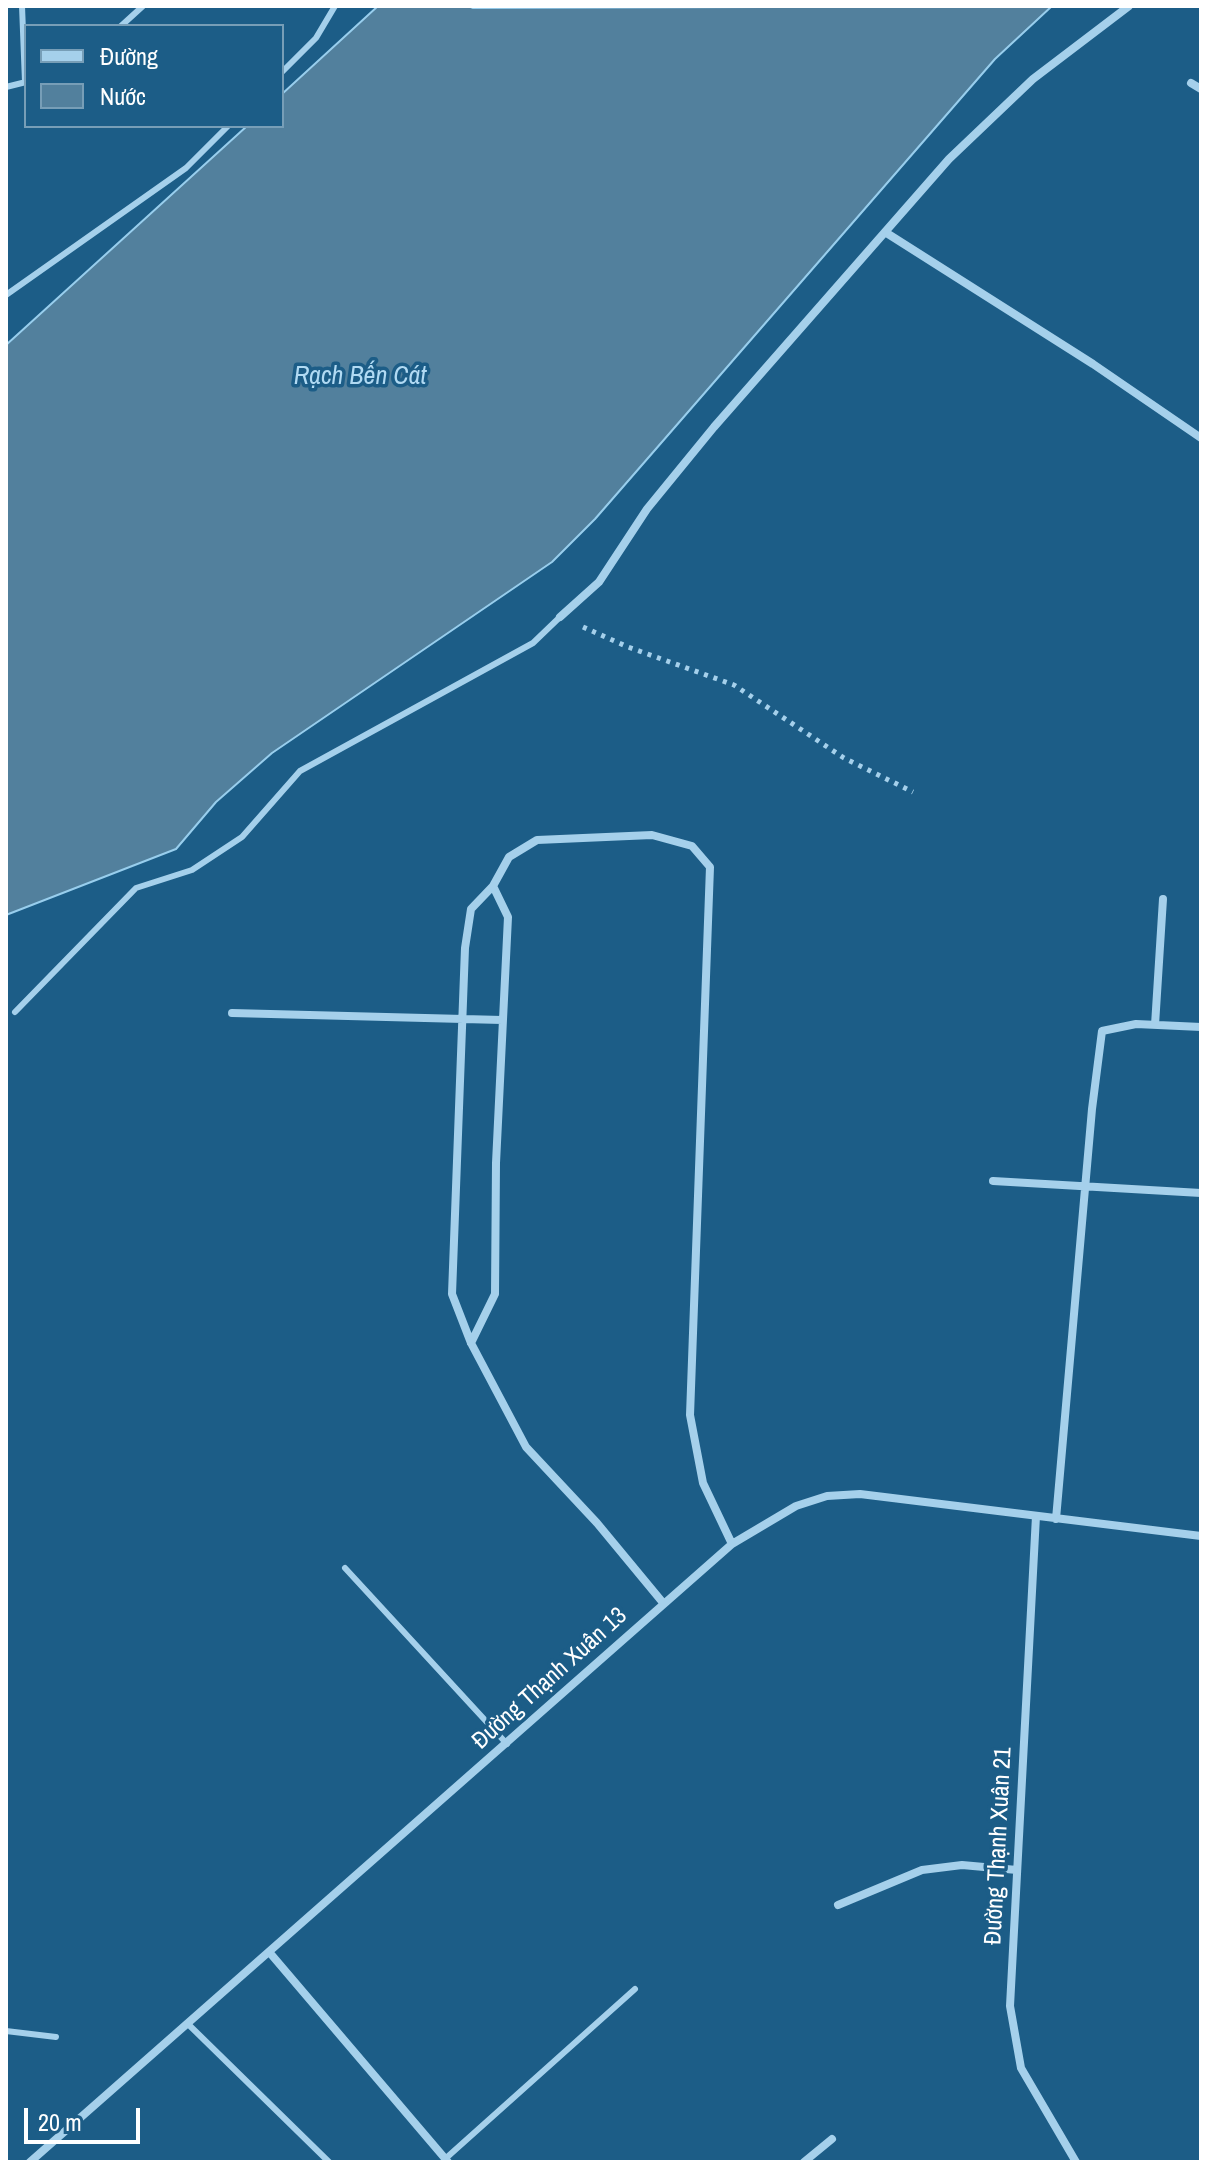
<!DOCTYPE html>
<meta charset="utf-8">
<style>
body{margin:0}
#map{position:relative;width:1207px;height:2168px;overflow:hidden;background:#1c5d87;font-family:"Archivo Narrow",sans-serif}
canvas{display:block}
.frame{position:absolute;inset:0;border:8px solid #fff;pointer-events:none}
.legend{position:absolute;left:24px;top:24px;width:260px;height:104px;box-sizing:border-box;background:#1c5d87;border:2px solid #779eb7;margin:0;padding:10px 14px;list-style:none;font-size:24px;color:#fff}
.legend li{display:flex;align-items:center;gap:16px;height:40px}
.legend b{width:40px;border:2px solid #779eb7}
.scale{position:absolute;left:24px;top:2108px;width:116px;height:36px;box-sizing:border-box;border:4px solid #fff;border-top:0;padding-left:10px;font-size:24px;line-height:28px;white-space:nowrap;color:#fff;-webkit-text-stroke:6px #1c5d87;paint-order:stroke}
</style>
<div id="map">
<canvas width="1207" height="2168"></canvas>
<div class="frame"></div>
<ul class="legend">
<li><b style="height:10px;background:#a5d0eb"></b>Đường</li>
<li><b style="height:22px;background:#52809d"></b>Nước</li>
</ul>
<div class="scale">20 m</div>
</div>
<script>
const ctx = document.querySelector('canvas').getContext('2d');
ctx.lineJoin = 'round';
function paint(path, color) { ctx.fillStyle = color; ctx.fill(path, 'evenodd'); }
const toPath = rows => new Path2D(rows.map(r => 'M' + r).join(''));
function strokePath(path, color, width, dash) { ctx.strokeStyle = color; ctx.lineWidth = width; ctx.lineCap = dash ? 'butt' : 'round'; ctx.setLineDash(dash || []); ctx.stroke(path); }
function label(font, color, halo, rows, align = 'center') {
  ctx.font = font + ' "Archivo Narrow",sans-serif'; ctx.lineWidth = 7; ctx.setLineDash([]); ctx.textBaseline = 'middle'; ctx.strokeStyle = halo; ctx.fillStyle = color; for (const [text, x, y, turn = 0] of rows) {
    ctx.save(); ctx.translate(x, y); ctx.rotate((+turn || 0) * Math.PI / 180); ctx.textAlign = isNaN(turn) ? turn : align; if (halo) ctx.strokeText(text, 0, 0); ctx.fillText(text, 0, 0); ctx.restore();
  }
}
const water = toPath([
 [378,6,469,6,473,8,1052,6,995,59,595,519,552,562,272,753,216,802,176,849,6,915,6,345,247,126,282,126,282,94,378,6]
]);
paint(water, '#52809d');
strokePath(water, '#98ceed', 2);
strokePath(toPath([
 [583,627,628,647,734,685,844,758,913,792]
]), '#a5d0eb', 5, [4, 6]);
strokePath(toPath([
 [22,6,25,82],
 [121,26,143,6],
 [282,72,316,38,335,6],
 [6,87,26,82],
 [6,295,186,168,228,126],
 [15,1012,136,888,192,870,242,837,300,771,533,643,560,617],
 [345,1568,507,1744],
 [189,2025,329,2162],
 [6,2031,56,2037],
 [445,2159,635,1989]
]), '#a5d0eb', 6);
strokePath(toPath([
 [1191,83,1201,89],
 [885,232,1093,364,1201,438],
 [560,617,599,582,647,509,714,427,949,159,1033,79,1129,6],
 [232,1013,502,1020],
 [1155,1025,1163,899],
 [993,1181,1201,1193],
 [471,1343,495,1294,496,1163,508,917,493,886],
 [1036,1516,1010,2006,1021,2068,1076,2162],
 [1056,1519,1092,1109,1102,1031,1136,1024,1201,1027],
 [664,1604,597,1523,526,1447,471,1343,452,1294,465,948,471,909,493,886,509,857,537,840,652,835,692,846,710,867,690,1415,703,1483,732,1544],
 [838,1905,922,1870,962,1865,1017,1870],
 [270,1953,448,2162],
 [30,2162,732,1544,796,1506,827,1496,860,1494,1201,1536],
 [804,2162,832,2139]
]), '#a5d0eb', 8);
label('24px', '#fff', '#1c5d87', [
 ["Đường Thạnh Xuân 13",550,1679,-42],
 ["Đường Thạnh Xuân 21",999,1846,-87]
]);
label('italic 26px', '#b1daf3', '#1c5d87', [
 ["Rạch Bến Cát",360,377]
]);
</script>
